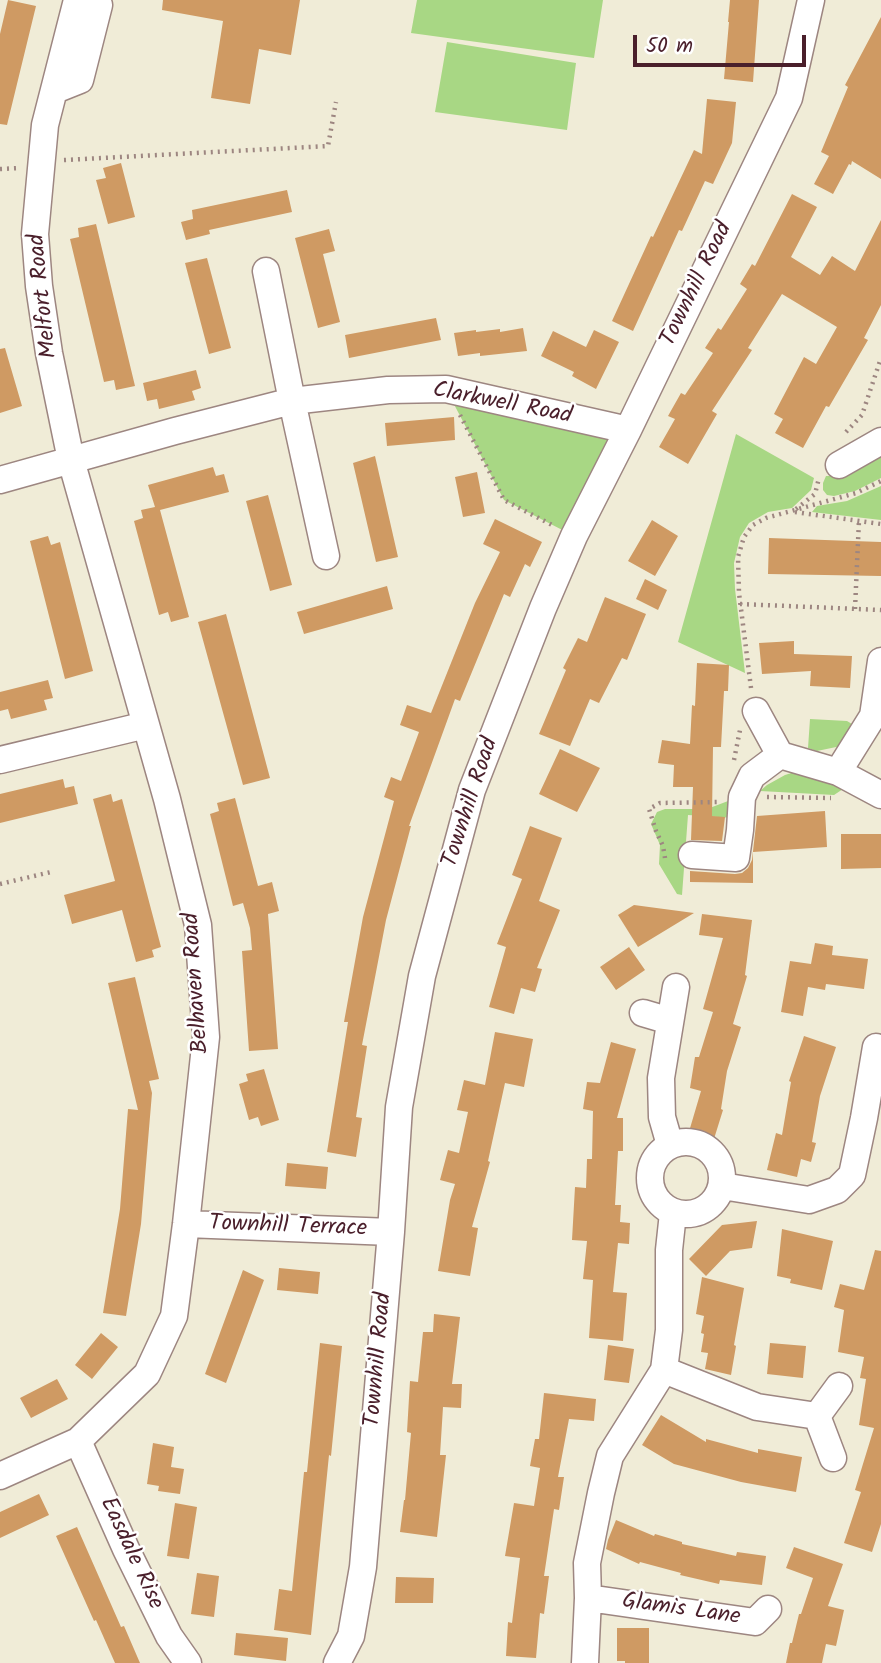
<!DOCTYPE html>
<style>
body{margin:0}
#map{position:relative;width:881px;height:1663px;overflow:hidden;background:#f0ecd7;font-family:Kalam,sans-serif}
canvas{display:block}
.scale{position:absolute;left:633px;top:35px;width:173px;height:32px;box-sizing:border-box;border:4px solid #4a1f2b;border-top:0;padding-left:9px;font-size:21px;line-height:24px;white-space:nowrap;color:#4a1f2b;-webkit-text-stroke:5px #fff;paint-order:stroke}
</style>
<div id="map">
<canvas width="881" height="1663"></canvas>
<div class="scale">50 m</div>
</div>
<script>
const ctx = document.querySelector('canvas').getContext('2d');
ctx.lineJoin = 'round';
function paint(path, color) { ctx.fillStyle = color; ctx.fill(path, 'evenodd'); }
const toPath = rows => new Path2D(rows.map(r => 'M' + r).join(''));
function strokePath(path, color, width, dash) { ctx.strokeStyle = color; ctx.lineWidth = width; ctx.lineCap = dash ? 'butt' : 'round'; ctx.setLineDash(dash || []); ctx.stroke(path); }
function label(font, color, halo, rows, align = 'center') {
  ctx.font = font + ' Kalam,sans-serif'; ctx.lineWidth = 5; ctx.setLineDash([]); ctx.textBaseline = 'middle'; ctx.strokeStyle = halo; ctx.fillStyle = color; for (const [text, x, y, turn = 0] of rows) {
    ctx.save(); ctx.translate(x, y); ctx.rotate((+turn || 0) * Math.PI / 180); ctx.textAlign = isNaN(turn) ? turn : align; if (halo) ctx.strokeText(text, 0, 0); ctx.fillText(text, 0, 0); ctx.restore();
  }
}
paint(toPath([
 [417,0,603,0,594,58,411,33],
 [447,42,576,63,567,130,435,112],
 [446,389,628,430,574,536,504,500],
 [736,434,814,478,811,490,792,508,768,512,749,523,740,537,734,563,735,589,745,673,678,642],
 [881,455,881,478,855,491,834,496,827,495,823,490,823,483,826,476,834,476],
 [881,486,881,520,812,512,817,506,847,501],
 [810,719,847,721,857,727,841,746,817,751,808,748],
 [801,770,811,771,843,789,834,795,760,791,767,785,785,775],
 [736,798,734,818,688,815,682,895,677,894,659,864,660,845,651,824,657,812,665,809,707,809]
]), '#a8d784');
paint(toPath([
 [8,0,36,6,7,125,0,124,0,34],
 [163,0,300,0,291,55,259,49,250,104,211,98,223,21,162,10],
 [730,0,759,0,753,82,724,79,729,22,728,22],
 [881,17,881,179,852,161,851,165,849,164,833,194,814,184,829,156,821,152,848,87,845,85],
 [707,99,736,102,732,143,713,184,705,181,682,231,679,230,633,331,612,321,651,236,653,237,694,150,702,154],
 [121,163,135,217,108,224,96,180,106,178,103,168],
 [287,190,292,212,209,230,210,234,186,240,181,222,193,219,192,210],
 [792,194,817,207,791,257,820,275,832,256,855,271,881,220,881,305,864,338,868,340,829,407,826,406,803,448,775,433,783,419,774,414,804,357,816,364,837,327,782,294,748,348,752,350,712,411,717,414,688,464,659,447,675,419,668,416,681,393,685,395,713,353,705,348,718,328,721,330,747,289,740,284,752,264,755,266],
 [96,224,135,386,116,390,114,380,104,382,70,239,79,237,78,228],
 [329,229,335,251,323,254,340,322,318,328,295,238],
 [207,258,231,348,209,354,185,263],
 [436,318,441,340,349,358,345,335],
 [523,328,527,351,480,356,480,353,458,356,454,333,476,330,476,332,500,329,500,332],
 [594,330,619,342,596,389,572,376,574,372,541,356,553,331,586,347],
 [5,348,22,406,0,413,0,349],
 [196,370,201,388,192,391,195,400,159,409,157,399,147,401,143,383],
 [454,417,455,440,387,446,385,423],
 [375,456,398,557,376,562,353,463],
 [213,467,216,476,224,474,229,492,160,510,189,617,171,622,168,612,159,615,134,521,143,518,141,510,155,507,148,485],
 [477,472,485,513,463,517,455,477],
 [268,495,292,585,270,591,246,501],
 [495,519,542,542,530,567,525,564,510,597,504,594,460,701,455,699,409,826,411,826,386,920,362,1045,367,1046,356,1117,362,1118,356,1157,327,1152,348,1022,344,1022,363,917,394,801,384,797,391,777,401,781,419,732,400,725,407,705,431,713,475,603,500,552,483,544],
 [652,520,678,536,655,576,628,561],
 [48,536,51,545,60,542,93,671,65,679,30,541],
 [769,538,881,542,881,576,768,574],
 [645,579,667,590,658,610,636,599],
 [387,586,393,609,304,634,297,612],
 [605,597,646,614,627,660,622,658,599,703,590,699,570,746,539,734,566,670,563,668,578,638,587,642],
 [226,614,270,778,243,785,198,622],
 [794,641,794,654,852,656,850,688,810,686,811,671,762,674,759,643],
 [697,663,729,665,728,691,724,691,721,747,713,747,712,816,725,817,722,841,691,840,693,787,673,787,674,765,658,763,662,740,690,744,692,705,695,706],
 [48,680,53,698,44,700,47,710,11,719,8,709,0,711,0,692],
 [560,749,600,768,577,812,539,794],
 [63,779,65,788,74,786,78,804,0,823,0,794],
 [111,794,113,802,122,799,161,947,152,950,154,957,136,962,122,910,72,924,64,895,115,881,93,799],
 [235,798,258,886,272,882,279,911,268,914,278,1049,249,1051,242,951,252,950,250,928,243,903,233,906,210,814,219,811,217,803],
 [825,811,827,847,753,852,753,883,690,882,690,871,735,874,742,873,748,868,752,860,757,816],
 [530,826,562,838,539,901,560,910,537,968,542,969,535,992,521,988,514,1014,489,1007,506,947,497,944,522,879,512,875],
 [841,834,881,834,881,868,841,869],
 [634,905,694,913,638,947,618,915],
 [702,914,752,920,745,975,747,976,733,1024,741,1027,727,1071,721,1109,723,1110,713,1142,688,1135,701,1091,690,1088,695,1057,699,1057,713,1012,703,1009,723,938,699,935],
 [815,943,833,946,832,955,868,959,864,989,826,984,825,990,808,987,803,1016,781,1012,790,961,811,964],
 [629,947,645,970,616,990,600,967],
 [135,977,159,1079,149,1081,152,1093,141,1224,126,1316,103,1313,120,1209,128,1109,138,1110,108,983],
 [495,1032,533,1039,524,1087,505,1083,488,1161,490,1162,472,1227,478,1228,470,1276,438,1271,450,1200,455,1184,440,1180,448,1150,459,1153,468,1112,457,1110,464,1080,485,1085],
 [804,1036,836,1047,820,1096,812,1142,816,1143,811,1162,801,1159,797,1177,767,1170,776,1133,782,1135,791,1082,789,1081],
 [611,1042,636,1049,617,1118,623,1118,623,1151,618,1151,615,1205,621,1205,620,1222,630,1223,629,1244,618,1243,613,1292,627,1293,623,1341,589,1338,593,1280,583,1279,587,1241,572,1240,575,1187,586,1188,587,1159,592,1159,593,1111,583,1109,587,1082,600,1083],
 [264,1069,279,1120,261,1126,258,1117,249,1120,239,1084,248,1081,246,1074],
 [287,1163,328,1167,326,1189,285,1186],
 [757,1221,752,1248,730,1251,706,1276,689,1259,722,1225],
 [782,1229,833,1241,822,1290,790,1283,791,1279,777,1276],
 [875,1250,881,1251,881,1524,872,1552,844,1543,861,1492,855,1490,874,1428,859,1425,866,1379,860,1378,864,1357,838,1352,844,1310,834,1307,840,1284,864,1290],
 [279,1268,320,1272,318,1294,277,1290],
 [243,1270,264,1280,226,1383,205,1374],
 [702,1277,744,1288,734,1345,736,1346,731,1375,705,1369,708,1353,701,1352,704,1334,701,1333,704,1316,696,1314],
 [434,1314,460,1317,452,1384,462,1384,461,1408,443,1407,440,1455,446,1455,437,1537,400,1532,404,1500,405,1500,411,1433,407,1432,410,1381,418,1382,423,1332,433,1332],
 [101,1333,118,1347,92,1379,75,1365],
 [320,1343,342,1346,331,1456,329,1455,311,1635,274,1630,279,1589,292,1591,304,1472,307,1472],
 [770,1343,806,1346,803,1378,767,1374],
 [608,1345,634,1349,629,1383,604,1380],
 [57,1379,68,1399,31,1418,20,1398],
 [544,1393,596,1399,594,1421,569,1419,558,1477,564,1477,559,1510,554,1509,544,1576,549,1576,544,1614,540,1613,536,1658,506,1656,508,1622,512,1623,520,1558,505,1556,514,1503,534,1506,540,1468,530,1466,535,1439,539,1439],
 [661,1415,706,1442,706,1439,758,1453,758,1449,802,1457,796,1492,741,1482,674,1464,642,1445],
 [153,1443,174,1447,171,1467,184,1469,180,1494,158,1491,159,1486,147,1484],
 [39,1494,49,1515,0,1538,0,1512],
 [175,1503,197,1507,189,1559,167,1556],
 [616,1520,654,1536,655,1534,682,1542,682,1544,736,1556,737,1552,766,1556,762,1585,720,1580,719,1584,680,1575,681,1573,640,1562,639,1564,606,1549,608,1540],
 [77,1527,121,1627,124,1626,140,1663,115,1663,96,1620,94,1621,56,1536],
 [794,1547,843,1564,828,1606,844,1610,836,1646,826,1644,822,1663,786,1663,790,1643,792,1643,799,1614,801,1614,813,1578,786,1568],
 [197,1573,219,1576,214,1617,191,1614],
 [396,1577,434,1578,433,1603,395,1603],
 [617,1628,649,1628,649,1663,625,1663,625,1661,617,1661],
 [236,1633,288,1638,286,1661,234,1655]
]), '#cf9a63');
const minor = toPath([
 [55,90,80,80,99,5,96,0],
 [266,271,292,401,326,556],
 [839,465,881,441],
 [0,480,175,431,292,401,388,390,446,389,628,430],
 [756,711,780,755],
 [0,760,146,725],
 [838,772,873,716,881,661],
 [692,855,736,858,740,830,742,797,752,776,780,755,838,772,881,795],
 [643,1013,670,1021],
 '650 1178a36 36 0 1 1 72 0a36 36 0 1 1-72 0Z',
 [670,1145,662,1117,661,1078,676,987],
 [722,1186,809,1200,837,1190,852,1175,864,1118,876,1047],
 [186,1224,391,1232],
 [664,1370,757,1407,817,1416,839,1386],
 [817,1416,833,1458],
 [78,1441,126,1549,169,1636,188,1663],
 [0,1476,78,1441,147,1374,174,1316,186,1224,206,1037,198,925,167,799,71,460,49,353,39,286,35,234,45,125,77,0],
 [588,1598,755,1622,768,1609],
 [337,1663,351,1636,363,1567,391,1232,399,1107,422,976,472,790,543,608,574,536,628,430,789,98,811,0],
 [585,1663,588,1598,587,1563,601,1493,610,1456,664,1370,669,1330,669,1250,673,1213]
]);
strokePath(minor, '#9d8681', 29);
strokePath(toPath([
 [64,160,328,146,336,102],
 [0,169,20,168],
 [460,415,504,500,554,526],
 [846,432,862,415,881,358],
 [796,509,815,494,819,478],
 [795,512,881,524],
 [740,604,881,610],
 [855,609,859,520],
 [751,688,739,593,738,557,744,537,753,525,766,518,856,493,881,481],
 [734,760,740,730],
 [767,797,831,798],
 [665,858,663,846,656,831,649,809,660,803,720,802],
 [0,884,51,872]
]), '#9d8681', 4.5, [2, 5]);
strokePath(minor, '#fff', 26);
label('23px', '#4a1f2b', '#fff', [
 ["Townhill Road",698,285,-64],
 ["Melfort Road",45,296,-96],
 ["Clarkwell Road",502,405,11],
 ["Townhill Road",472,803,-72],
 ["Belhaven Road",198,983,-94],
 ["Townhill Terrace",288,1228,2],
 ["Townhill Road",380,1360,-85],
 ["Easdale Rise",130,1554,65],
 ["Glamis Lane",681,1611,8]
]);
</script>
